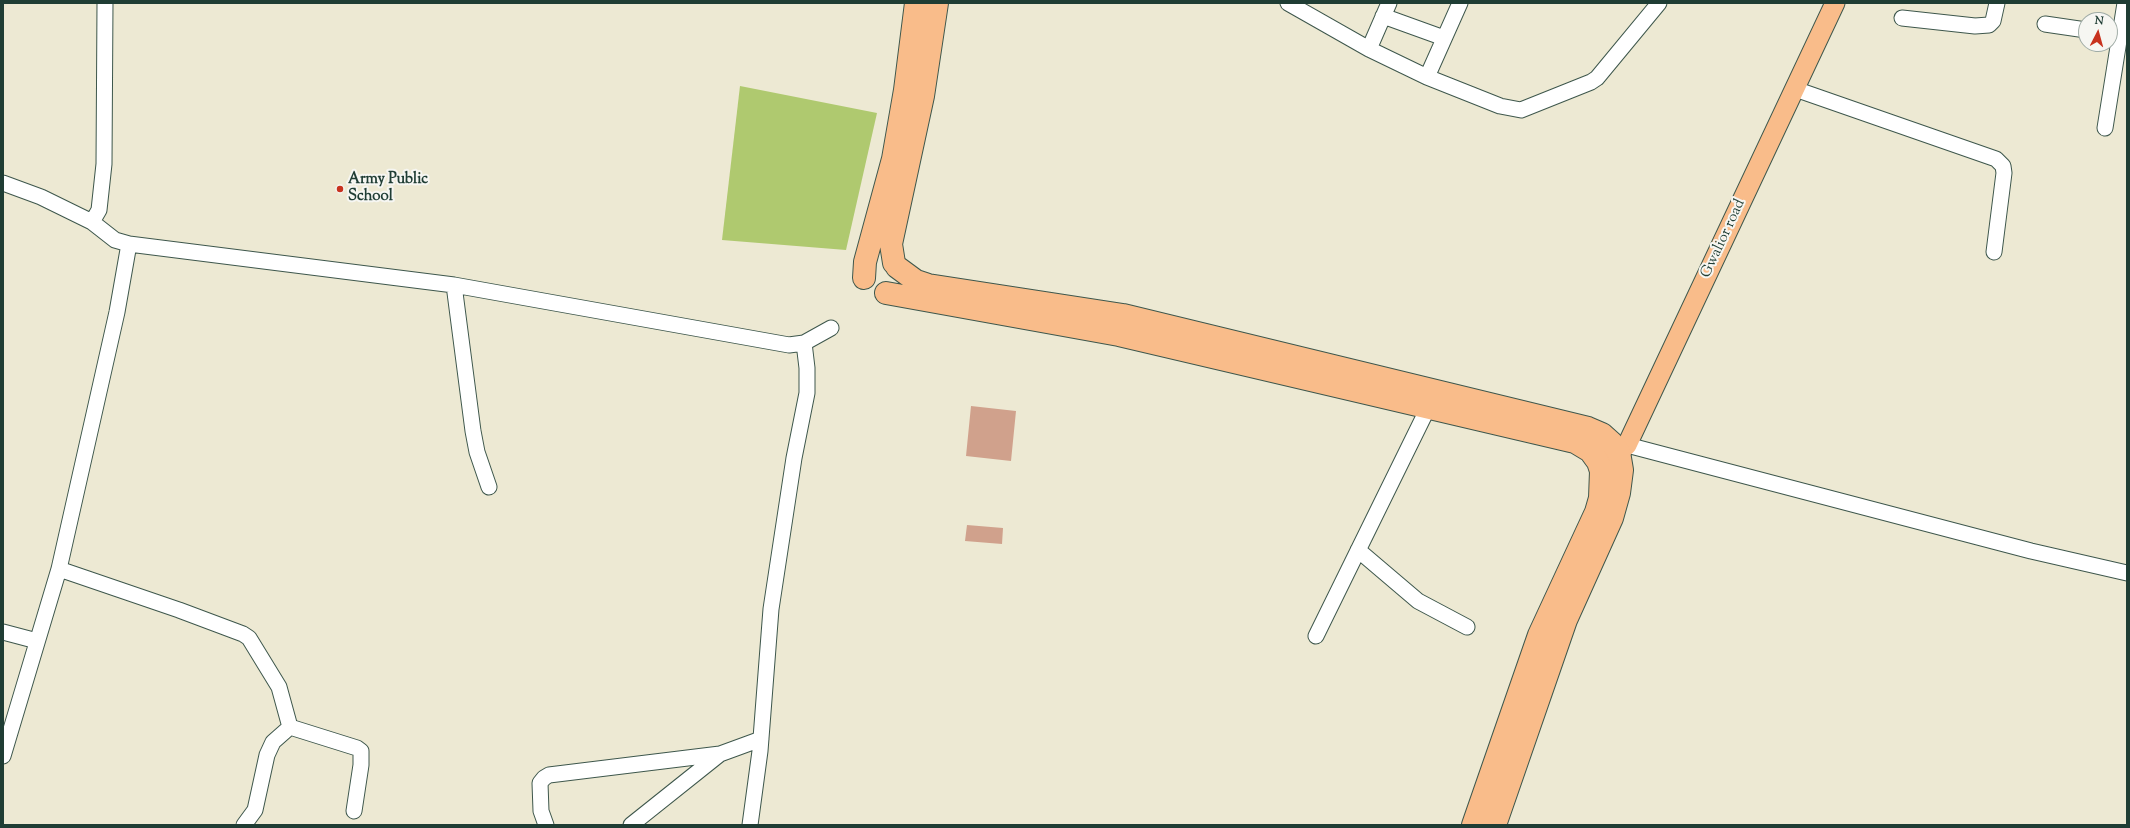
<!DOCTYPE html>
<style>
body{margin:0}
#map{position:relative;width:2130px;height:828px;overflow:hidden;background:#ede9d3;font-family:"Sorts Mill Goudy",serif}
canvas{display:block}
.frame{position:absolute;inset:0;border:4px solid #1f3d34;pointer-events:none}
.north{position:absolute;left:2078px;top:12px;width:40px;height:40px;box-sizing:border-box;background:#f6f6f2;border:1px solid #a0aca6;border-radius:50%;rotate:6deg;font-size:11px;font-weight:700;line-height:16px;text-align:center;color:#1f3d34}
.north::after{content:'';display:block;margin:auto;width:14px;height:18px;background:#c8321e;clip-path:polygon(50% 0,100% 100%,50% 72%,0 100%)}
</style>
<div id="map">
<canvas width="2130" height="828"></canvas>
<div class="frame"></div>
<div class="north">N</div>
</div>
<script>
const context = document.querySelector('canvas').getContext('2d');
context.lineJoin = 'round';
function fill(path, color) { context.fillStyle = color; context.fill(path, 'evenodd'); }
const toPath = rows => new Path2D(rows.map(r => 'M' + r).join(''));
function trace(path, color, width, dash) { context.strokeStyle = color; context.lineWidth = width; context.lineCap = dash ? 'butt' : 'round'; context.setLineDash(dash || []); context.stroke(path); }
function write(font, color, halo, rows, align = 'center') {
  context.font = font + ' "Sorts Mill Goudy",serif'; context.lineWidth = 4; context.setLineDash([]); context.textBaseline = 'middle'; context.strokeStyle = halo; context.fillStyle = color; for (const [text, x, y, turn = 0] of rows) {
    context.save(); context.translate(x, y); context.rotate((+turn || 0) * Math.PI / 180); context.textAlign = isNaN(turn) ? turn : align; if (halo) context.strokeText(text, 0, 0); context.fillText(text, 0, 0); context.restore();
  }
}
fill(toPath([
 [740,86,877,113,846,250,722,240]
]), '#afc96f');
fill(toPath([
 [971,406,1016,411,1011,461,966,456],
 [967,525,1003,528,1002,544,965,541]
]), '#d0a18c');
const minor = toPath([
 [1288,3,1369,49,1427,77,1500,106,1521,110,1591,82,1597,78,1659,3],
 [1383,16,1444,38],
 [1902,18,1975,26,1989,25,1993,21,1997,3],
 [2045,24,2086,30],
 [1369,49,1389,3],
 [1427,77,1460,3],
 [1795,89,1996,159,2003,166,2004,173,1994,252],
 [2105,128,2125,3],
 [3,183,41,197,92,222,115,240,129,244,454,285,789,345,804,343,831,328],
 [92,222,99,210,104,164,105,3],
 [454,285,473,431,477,452,489,487],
 [1627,445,2031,551,2127,573],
 [1358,550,1418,601,1467,627],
 [59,569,179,610,243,634,249,638,279,687,290,727,357,748,361,751,361,765,354,811],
 [3,632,37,641],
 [1316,636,1428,408],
 [3,756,59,569,117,312,129,244],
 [244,825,255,810,267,755,273,742,290,727],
 [546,825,541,811,540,783,544,778,549,775,720,754,761,739],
 [631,825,720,754],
 [750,825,760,751,771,609,794,458,807,393,807,368,804,343]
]);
const major = toPath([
 [1605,458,1619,452,1627,445,1835,3]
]);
const highway = toPath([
 [894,263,891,244,923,96,937,3],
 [897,267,916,281,928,285,1123,315,1588,428,1602,434,1612,443,1619,452,1622,470,1619,493,1612,518,1566,620,1495,825],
 [864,278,865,262,893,159,905,90,916,3],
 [886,293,1119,335,1575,442,1590,451,1598,462,1601,471,1600,498,1596,512,1539,635,1473,825]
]);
trace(minor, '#3e574c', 17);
trace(major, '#3e574c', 21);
trace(highway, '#3e574c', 24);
trace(minor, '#fff', 15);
trace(major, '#f9bc8a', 19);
trace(highway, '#f9bc8a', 22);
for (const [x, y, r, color] of [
 [340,189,4,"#c8321e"]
]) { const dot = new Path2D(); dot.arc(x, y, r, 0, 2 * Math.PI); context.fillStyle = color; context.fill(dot); trace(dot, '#f6f6f2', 1.5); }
write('bold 15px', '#1f3d34', '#f6f6f2', [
 ["Army Public",348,180],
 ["School",348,197]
], 'left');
write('15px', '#1f3d34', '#f6f6f2', [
 ["Gwalior road",1724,239,-65]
]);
</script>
